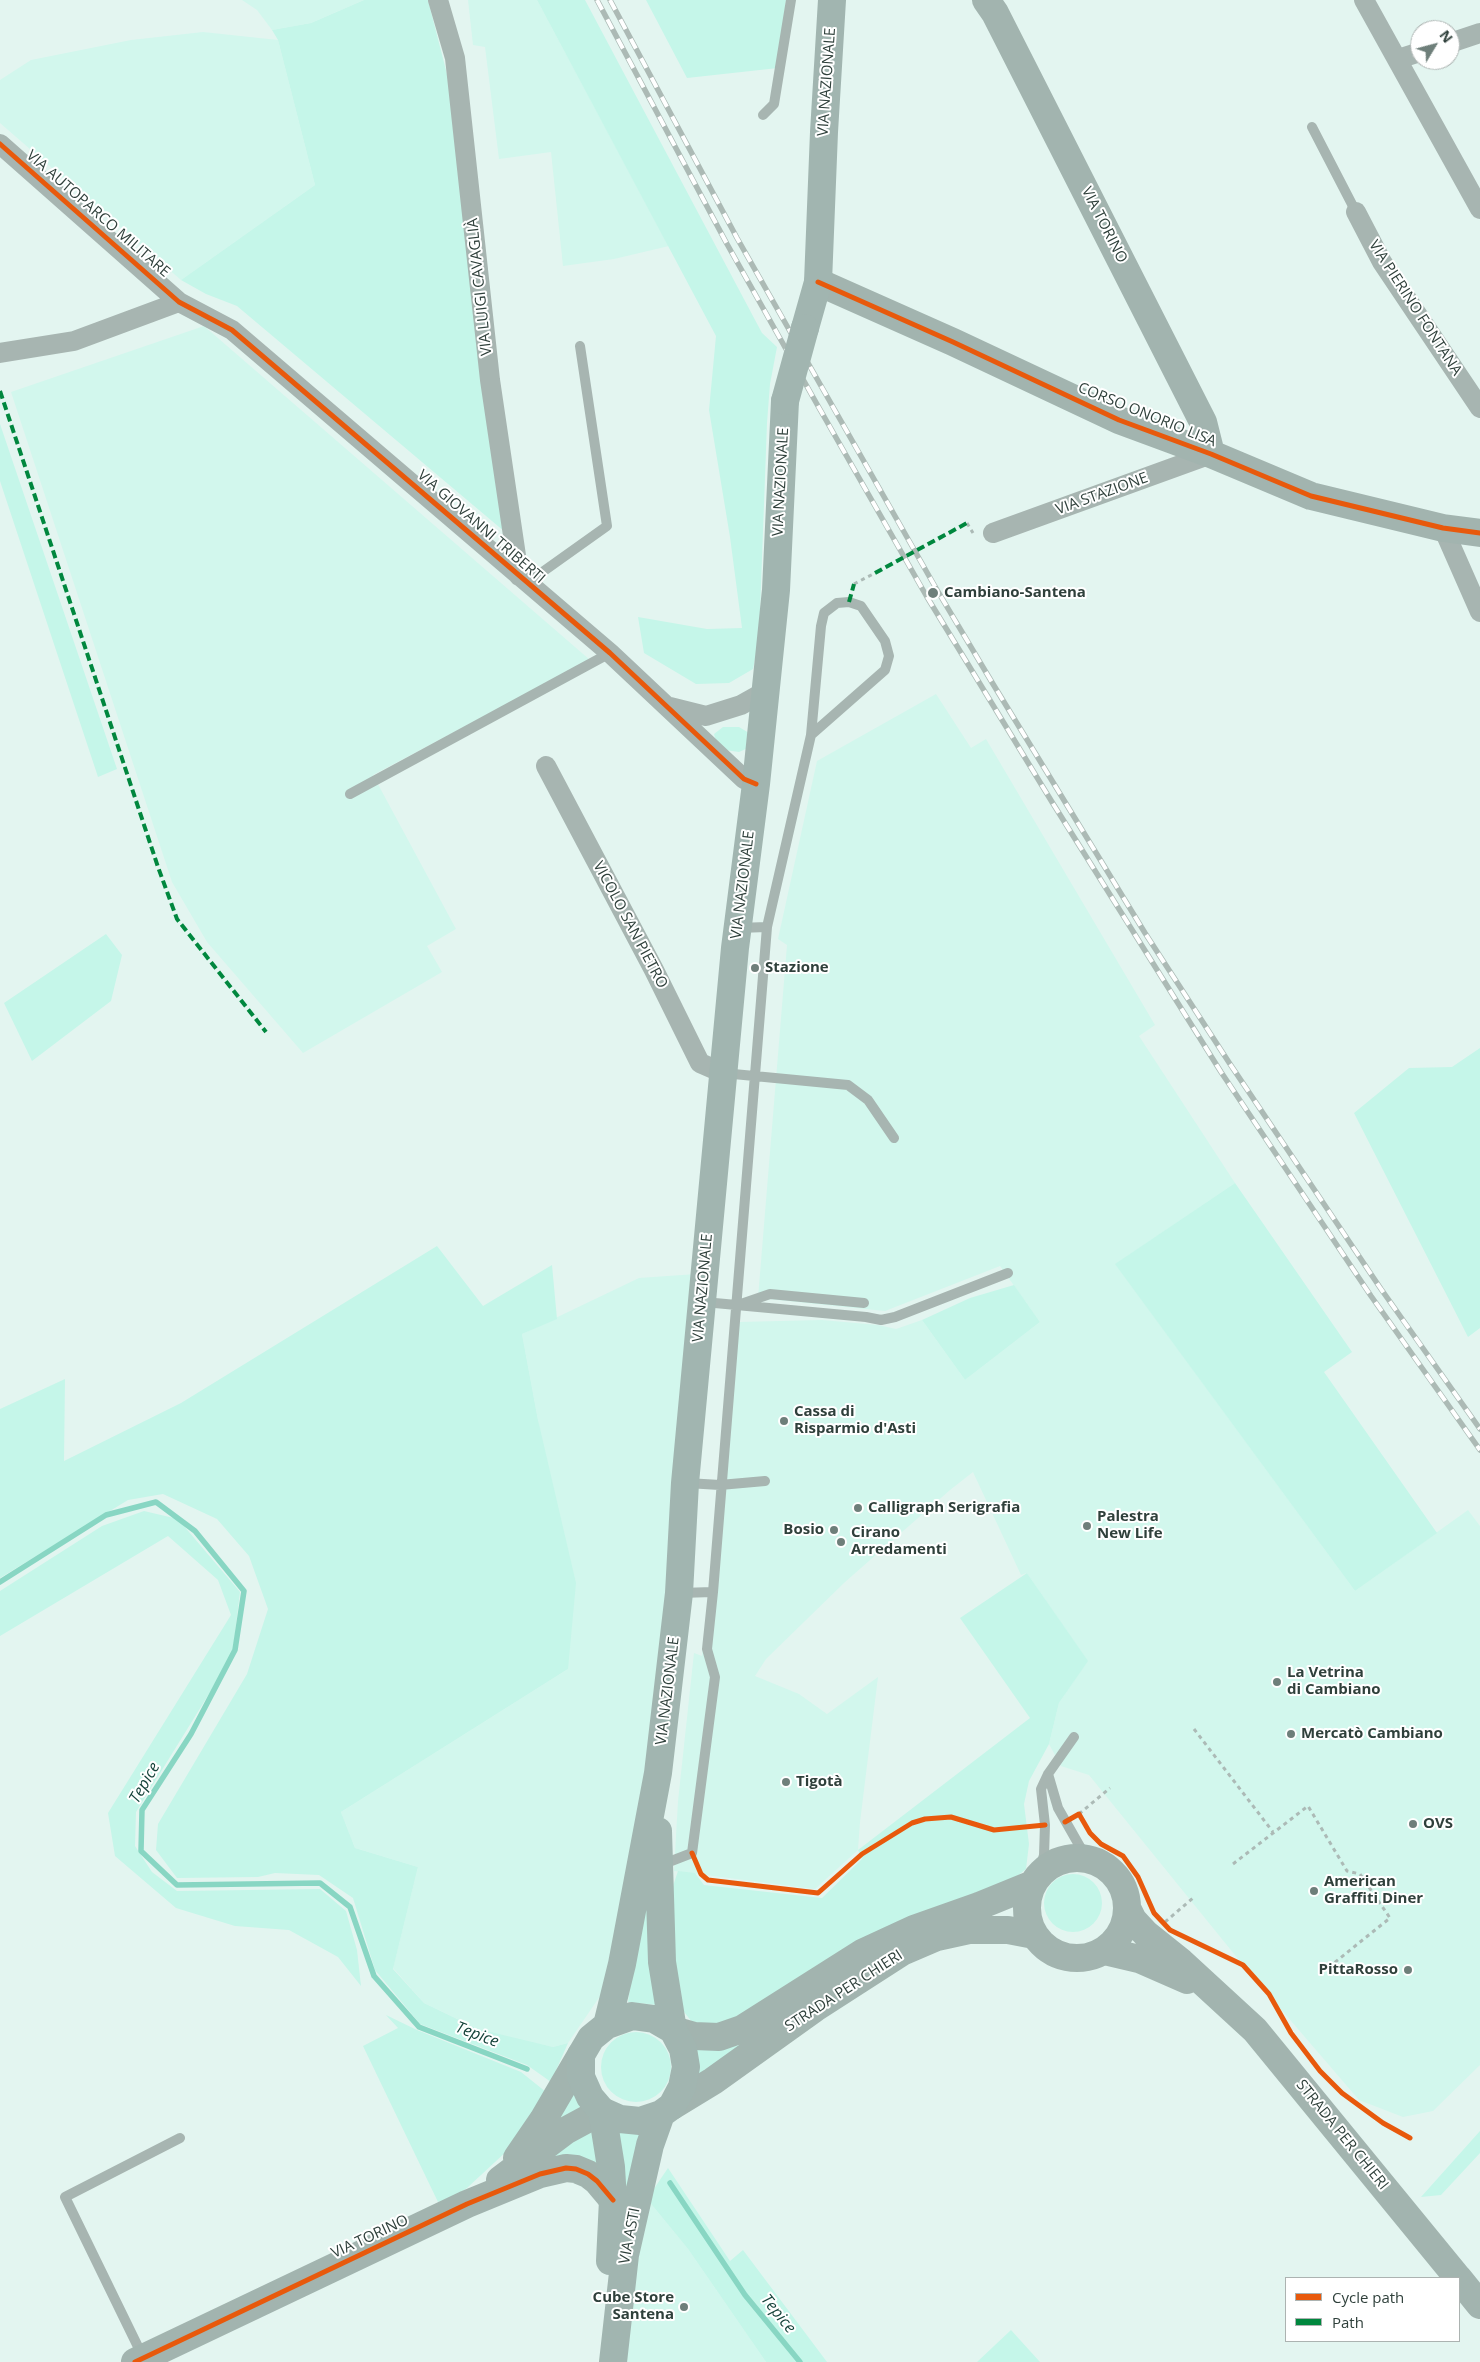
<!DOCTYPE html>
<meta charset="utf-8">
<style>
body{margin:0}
#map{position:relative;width:1480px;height:2362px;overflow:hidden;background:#e3f5f0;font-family:"Open Sans",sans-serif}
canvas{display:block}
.legend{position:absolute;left:1285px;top:2277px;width:175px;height:65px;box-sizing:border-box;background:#fff;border:1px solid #acb3b1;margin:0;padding:6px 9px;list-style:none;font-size:15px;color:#2f403b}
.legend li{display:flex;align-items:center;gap:10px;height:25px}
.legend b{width:25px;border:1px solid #acb3b1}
.north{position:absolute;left:1410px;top:20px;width:50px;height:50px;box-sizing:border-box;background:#fff;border:1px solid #acb3b1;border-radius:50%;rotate:53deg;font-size:14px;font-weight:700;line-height:20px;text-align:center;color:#2f403b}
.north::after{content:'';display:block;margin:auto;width:18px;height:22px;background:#6e7f7a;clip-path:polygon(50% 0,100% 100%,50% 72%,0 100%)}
</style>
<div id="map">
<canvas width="1480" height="2362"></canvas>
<ul class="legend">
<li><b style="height:6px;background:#e8590c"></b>Cycle path</li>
<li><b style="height:6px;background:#00873e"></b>Path</li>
</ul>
<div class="north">N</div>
</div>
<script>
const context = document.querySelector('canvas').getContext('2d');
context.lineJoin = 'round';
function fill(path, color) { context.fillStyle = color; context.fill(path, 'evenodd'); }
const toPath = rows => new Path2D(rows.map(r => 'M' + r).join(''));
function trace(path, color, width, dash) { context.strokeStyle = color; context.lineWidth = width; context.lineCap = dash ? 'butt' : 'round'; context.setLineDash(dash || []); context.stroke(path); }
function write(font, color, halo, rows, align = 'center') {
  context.font = font + ' "Open Sans",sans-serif'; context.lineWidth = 4; context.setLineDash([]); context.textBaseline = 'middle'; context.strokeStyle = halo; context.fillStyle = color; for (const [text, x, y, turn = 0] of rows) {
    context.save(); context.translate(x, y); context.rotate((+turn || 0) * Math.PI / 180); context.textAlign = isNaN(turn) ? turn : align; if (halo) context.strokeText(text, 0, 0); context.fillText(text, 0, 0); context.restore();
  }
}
fill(toPath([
 [242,0,364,0,311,23,272,30,257,10],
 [468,0,537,0,669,246,614,259,563,266,551,152,499,159,485,47,473,45],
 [203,32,278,40,315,185,181,280,0,123,0,80,31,60,131,40],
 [204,326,590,660,373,775,456,929,427,946,442,972,303,1053,207,942,172,882,11,392],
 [936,694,971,748,986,739,1155,1025,1139,1036,1235,1183,1116,1264,1355,1591,1468,1510,1480,1526,1480,2065,1433,2111,1403,2117,1359,2100,1243,1965,1089,1775,1061,1766,1049,1744,1059,1703,1087,1661,1027,1573,1021,1575,973,1472,950,1490,845,1582,766,1659,755,1676,799,1694,827,1714,878,1677,860,1822,858,1850,815,1889,674,1871,678,1801,694,1653,702,1656,738,1322,822,1320,878,1325,896,1329,922,1320,965,1380,1040,1322,1000,1266,885,1311,758,1298,787,945,778,939,817,761],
 [697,1274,657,1724,609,1983,568,2043,553,2047,509,2038,478,2029,424,2003,393,1968,418,1867,355,1848,341,1812,568,1669,538,1420,522,1334,639,1278],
 [647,2199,688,2249,766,2362,623,2362]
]), '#d2f7ed');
fill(toPath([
 [364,0,428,0,449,82,505,532,237,306,206,294,181,280,315,185,278,40,272,30,311,23],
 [537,0,585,0,762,333,777,347,770,384,767,423,759,639,753,669,729,683,696,684,644,653,638,617,707,629,742,628,730,537,709,410,716,336],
 [646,0,786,0,778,68,687,78],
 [0,424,117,769,98,777,0,481],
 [723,727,739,727,749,733,748,748,739,752,725,750,715,738,714,734],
 [106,934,122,955,111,1001,32,1061,4,1003],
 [1480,1048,1480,1328,1468,1337,1354,1113,1409,1068,1452,1067],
 [1235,1183,1352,1352,1324,1372,1437,1533,1355,1591,1115,1264],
 [437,1246,483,1306,552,1265,557,1319,522,1334,538,1420,576,1583,568,1669,341,1812,355,1848,418,1867,393,1969,424,2003,478,2029,553,2047,568,2043,551,2082,527,2065,420,2024,375,1970,353,1898,319,1875,275,1873,258,1877,177,1878,156,1850,158,1824,247,1674,268,1609,249,1556,217,1519,163,1494,128,1500,0,1578,0,1409,65,1379,64,1461,181,1403],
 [1014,1285,1040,1322,965,1380,922,1320,970,1298],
 [144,1511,178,1519,240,1592,233,1650,212,1689,136,1812,135,1846,152,1872,177,1891,320,1889,346,1911,357,1950,361,1986,338,1957,289,1930,235,1926,176,1908,115,1856,108,1813,231,1615,218,1580,168,1536,0,1636,0,1591,102,1526],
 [1027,1573,1088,1661,1059,1703,1049,1744,1029,1781,1024,1804,1029,1844,1026,1869,1010,1882,743,2014,713,2028,692,2022,681,2008,674,1953,670,1895,678,1871,695,1873,704,1885,822,1898,862,1859,858,1850,1030,1718,960,1618],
 '1044 1903a29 29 0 1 1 58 0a29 29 0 1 1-58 0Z',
 [646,1900,657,2005,628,2002,641,1907],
 [386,2015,417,2030,521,2072,546,2092,509,2149,467,2188,454,2197,438,2202,363,2046,398,2028],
 '601 2067a35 35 0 1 1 70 0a35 35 0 1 1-70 0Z',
 [737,2043,739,2045,736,2050,697,2079,696,2048],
 [571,2089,586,2110,545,2129],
 [592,2125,599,2172,550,2159],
 [644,2128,626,2207,615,2143,620,2130],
 [1480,2131,1480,2153,1441,2195,1421,2197],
 [668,2168,730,2261,743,2250,827,2362,766,2362,688,2249,647,2199],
 [1011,2330,1040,2362,977,2362]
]), '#c5f6e9');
trace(toPath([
 [0,1582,106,1515,156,1502,195,1531,244,1591,235,1650,191,1734,142,1810,141,1851,177,1885,320,1883,350,1907,374,1976,419,2027,527,2069],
 [670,2183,745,2295,800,2362]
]), '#88d6c3', 5.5);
trace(toPath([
 [967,523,973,533],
 [854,584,875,573],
 [1194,1729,1273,1832],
 [1079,1814,1110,1788],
 [1233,1864,1308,1806,1347,1871,1360,1874,1390,1918,1324,1971],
 [1165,1922,1193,1898]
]), '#acbab6', 3, [4, 4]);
trace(toPath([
 [763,115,774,104,791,0],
 [1312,127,1356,212],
 [527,583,607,526,580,346],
 [350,794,610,653],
 [738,928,767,927,811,735,885,670,889,656,885,641,861,606,849,602,837,603,824,613,821,626,811,735],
 [723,1073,848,1085,868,1100,894,1138],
 [704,1302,866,1317,881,1320,895,1317,1008,1273],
 [741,1304,770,1294,864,1303],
 [687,1483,720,1485,765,1481],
 [680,1593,713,1592,767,927],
 [1048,1774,1058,1808,1087,1859],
 [661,1865,692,1853,715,1677,707,1649,713,1592],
 [1038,1876,1044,1855,1045,1825,1041,1789,1048,1774,1074,1737],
 [143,2357,65,2197,180,2138]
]), '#a7b5b1', 10);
trace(toPath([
 [438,0,455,58,490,380,519,576],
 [1364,0,1480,209],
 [1450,43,1480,33],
 [1398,59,1420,52],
 [0,144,179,302,232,330,610,653,744,779,756,784],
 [1356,212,1382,262,1480,408],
 [0,353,74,341,179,302],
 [1443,528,1480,612],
 [993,533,1211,454],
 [670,707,706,716,741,705,766,691],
 [546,766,654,970,700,1063,723,1073]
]), '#a7b5b1', 20);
trace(toPath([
 [986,0,995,13,1203,422,1211,454],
 [818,282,953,342,1119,420,1211,454,1311,496,1443,528,1480,533],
 '1027 1908a50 50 0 1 1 100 0a50 50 0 1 1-100 0Z',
 [1128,1910,1133,1920,1146,1934,1181,1962,1255,2030,1458,2278],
 [1105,1951,1139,1959,1187,1980],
 [673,2030,694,2036,719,2037,742,2029,862,1953,914,1929,979,1906,1033,1884],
 [672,2106,713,2081,815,2008,902,1952,937,1937,969,1930,1008,1930,1034,1935],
 [517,2158,543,2120,581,2055],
 [500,2180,565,2131,602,2111],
 [1459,2279,1480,2305],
 [135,2362,467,2204,540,2174,566,2168,576,2169,588,2174,597,2181,613,2200]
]), '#a2b4af', 28);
trace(toPath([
 [805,328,818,282,824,132,832,0],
 [658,1831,662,1962,673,2030,683,2049,686,2067,682,2087,672,2106,661,2114,640,2121,620,2119,602,2111,590,2097,581,2077,581,2055,591,2038,607,2025,632,2016,654,2019,673,2030],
 [607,2025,622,1964,658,1773,679,1593,685,1483,735,948,756,784,776,590,785,401],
 [602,2111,611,2167,613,2200,610,2261],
 [613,2362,625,2255,650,2145,661,2114]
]), '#a1b5b0', 28);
const rail = toPath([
 [597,0,727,244,818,406,927,597,1052,802,1221,1072,1371,1296,1480,1450],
 [610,0,737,238,937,590,993,684,1145,933,1230,1064,1381,1289,1480,1429]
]);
trace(rail, '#acbab5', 5.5);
trace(rail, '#fff', 4, [11]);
trace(toPath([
 [785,401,805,328]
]), '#a1b5b0', 28);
trace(toPath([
 [0,391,158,867,177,919,266,1032],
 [875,573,967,523],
 [849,602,854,584]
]), '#00873e', 4, [8, 4]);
trace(toPath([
 [0,144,179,302,232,330,610,653,744,779,756,784],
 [818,282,953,342,1119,420,1211,454,1311,496,1443,528,1480,533],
 [1065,1822,1079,1814,1090,1833,1101,1844,1123,1856,1138,1877,1154,1913,1170,1930,1243,1965,1269,1994,1291,2033,1320,2071,1342,2093,1383,2123,1410,2138],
 [692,1853,701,1874,708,1880,818,1893,862,1854,912,1823,925,1819,951,1817,994,1830,1045,1825],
 [135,2362,467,2204,540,2174,566,2168,576,2169,588,2174,597,2181,613,2200]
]), '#e8590c', 5);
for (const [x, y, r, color] of [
 [933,593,6,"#6e7f7a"],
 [755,968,5,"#6e7f7a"],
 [784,1421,5,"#6e7f7a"],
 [858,1508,5,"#6e7f7a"],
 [1087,1526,5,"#6e7f7a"],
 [834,1530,5,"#6e7f7a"],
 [841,1542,5,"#6e7f7a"],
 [1277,1682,5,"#6e7f7a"],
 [1291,1734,5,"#6e7f7a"],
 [786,1782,5,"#6e7f7a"],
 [1413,1824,5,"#6e7f7a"],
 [1314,1891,5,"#6e7f7a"],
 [1408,1970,5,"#6e7f7a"],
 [684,2307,5,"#6e7f7a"]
]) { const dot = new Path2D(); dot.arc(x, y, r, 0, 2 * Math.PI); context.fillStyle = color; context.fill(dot); trace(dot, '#fff', 2); }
write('15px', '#2f403b', '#fff', [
 ["VIA NAZIONALE",827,82,-86],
 ["VIA AUTOPARCO MILITARE",98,214,41],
 ["VIA TORINO",1104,225,63],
 ["VIA LUIGI CAVAGLIÀ",480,287,-96],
 ["VIA PIERINO FONTANA",1415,308,57],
 ["CORSO ONORIO LISA",1147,415,22],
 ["VIA NAZIONALE",781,482,-87],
 ["VIA STAZIONE",1102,494,-20],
 ["VIA GIOVANNI TRIBERTI",481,527,41],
 ["VIA NAZIONALE",743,885,-83],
 ["VICOLO SAN PIETRO",630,925,62],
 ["VIA NAZIONALE",703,1288,-85],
 ["VIA NAZIONALE",668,1691,-83],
 ["STRADA PER CHIERI",844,1991,-33],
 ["STRADA PER CHIERI",1342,2135,51],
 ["VIA ASTI",630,2236,-79],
 ["VIA TORINO",370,2237,-25]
]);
write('bold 15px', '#2f403b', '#fff', [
 ["Cambiano-Santena",944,593],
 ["Stazione",765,968],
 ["Cassa di",794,1412],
 ["Risparmio d'Asti",794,1429],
 ["Calligraph Serigrafia",868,1508],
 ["Palestra",1097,1517],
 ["New Life",1097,1534],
 ["Bosio",824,1530,"right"],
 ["Cirano",851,1533],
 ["Arredamenti",851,1550],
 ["La Vetrina",1287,1673],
 ["di Cambiano",1287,1690],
 ["Mercatò Cambiano",1301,1734],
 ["Tigotà",796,1782],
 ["OVS",1423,1824],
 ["American",1324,1882],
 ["Graffiti Diner",1324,1899],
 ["PittaRosso",1398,1970,"right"],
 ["Cube Store",674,2298,"right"],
 ["Santena",674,2315,"right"]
], 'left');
write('italic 16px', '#15433a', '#fff', [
 ["Tepice",145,1783,-60],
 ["Tepice",477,2035,21],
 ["Tepice",778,2314,51]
]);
</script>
